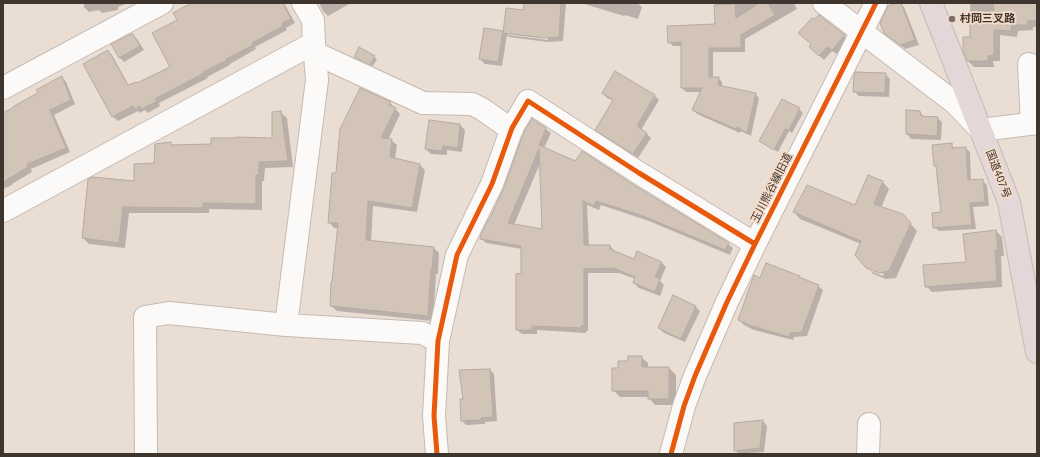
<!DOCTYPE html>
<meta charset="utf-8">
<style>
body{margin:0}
#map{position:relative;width:1040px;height:457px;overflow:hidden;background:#eaddd4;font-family:"PT Sans",sans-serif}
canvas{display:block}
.frame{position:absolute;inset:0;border:4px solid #3e352e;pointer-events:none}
</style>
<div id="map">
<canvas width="1040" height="457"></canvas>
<div class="frame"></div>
</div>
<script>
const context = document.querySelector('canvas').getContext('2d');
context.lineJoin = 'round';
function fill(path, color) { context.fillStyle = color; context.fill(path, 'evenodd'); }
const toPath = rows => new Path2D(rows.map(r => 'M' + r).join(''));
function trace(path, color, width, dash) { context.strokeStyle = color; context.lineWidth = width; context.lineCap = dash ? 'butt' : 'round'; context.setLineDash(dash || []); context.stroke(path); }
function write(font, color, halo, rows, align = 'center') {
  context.font = font + ' "PT Sans","Noto Sans JP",sans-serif'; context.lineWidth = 3.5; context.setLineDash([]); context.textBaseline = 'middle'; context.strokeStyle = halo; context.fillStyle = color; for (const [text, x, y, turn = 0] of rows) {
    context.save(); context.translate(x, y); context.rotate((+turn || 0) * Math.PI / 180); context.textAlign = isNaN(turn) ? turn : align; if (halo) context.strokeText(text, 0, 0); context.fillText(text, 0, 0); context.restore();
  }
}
fill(toPath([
 [84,3,128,3,118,7,118,10,102,13,99,10,89,12,84,7],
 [191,3,284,3,295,23,286,28,287,30,255,47,256,49,230,64,230,65,207,77,208,78,159,103,160,106,148,113,145,110,140,113,138,111,118,121,113,117,85,64,108,51,112,55,129,86,138,84,171,68,178,20],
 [319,3,351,3,328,16,323,11],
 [525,3,566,3,563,41,548,42,509,37,507,35,502,66,485,64,480,59,502,32,504,34,507,9,524,11],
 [508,32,548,38,548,40,508,35],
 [581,3,637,3,642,7,638,19,625,15,624,16],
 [715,3,756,3,756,10,765,3,794,3,797,9,745,39,745,52,713,52,713,78,718,78,722,82,722,86,755,94,759,98,751,136,741,131,740,133,697,114,693,110,701,92,686,92,682,88,682,46,673,46,669,42,716,25],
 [899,3,900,3,904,7,919,45,905,49,885,33],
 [970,3,1037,3,1037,27,1033,27,1033,30,1018,31,1017,37,1000,35,1000,61,993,61,994,67,974,67,968,61,971,38],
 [819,16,849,40,837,54,832,51,824,60,815,52,812,45,814,21],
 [133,35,137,39,144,50,124,62,120,58],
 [360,48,377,59,373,66,357,59,355,57],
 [615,72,655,96,659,100,641,130,647,134,651,138,638,158,601,134,597,130,614,101,607,98,603,93],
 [885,74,890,79,889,97,859,96,854,91],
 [62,77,66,82,75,104,54,115,70,152,31,169,32,172,12,184,12,185,3,189,3,114,39,93],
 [390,103,400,114,388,140,391,140,397,145,395,159,420,165,425,170,417,212,373,206,371,242,434,248,439,253,438,274,436,274,433,321,337,311,331,306,339,228,334,228,329,222,337,174],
 [799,109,803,113,792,133,789,131,778,152,764,144],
 [280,112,287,118,293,167,265,168,264,181,262,181,262,210,209,209,209,213,129,213,125,248,89,244,83,238,135,182,155,164,170,143,173,146,212,145,273,139],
 [920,112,924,117,937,118,942,122,941,140,911,139,907,134],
 [430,121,460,125,465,130,462,152,447,150,447,155,431,154,426,149],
 [546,129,551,133,544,148,632,184,728,244,733,248,730,255,649,221,601,205,599,210,587,205,589,246,610,246,615,251,634,260,661,262,666,267,660,281,664,285,660,296,639,288,634,283,636,279,619,273,588,273,588,331,586,331,586,333,537,330,537,334,522,334,517,330,522,274,522,249,486,243,481,238],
 [541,161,543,230,514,225],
 [951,144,955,149,965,148,970,152,971,181,982,180,987,185,989,206,973,207,976,229,939,231,934,227,942,213,938,169,935,166],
 [869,176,883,182,889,189,881,208,909,222,917,231,896,278,886,279,873,274,870,271,883,276,884,274,866,267,861,244,800,219,794,212,856,206],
 [996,231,1002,237,1004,256,1001,256,1002,287,932,292,926,286,967,263],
 [799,276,802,279,818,286,823,290,807,336,794,337,793,340,754,330,744,325,739,320],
 [695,306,700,311,685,342,664,333,659,328],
 [641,357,648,363,648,368,669,368,676,375,676,405,655,405,649,398,649,397,620,397,613,390,619,369,629,362],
 [490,370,494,374,497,421,485,422,485,424,466,425,462,420,464,400],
 [763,421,767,426,764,452,739,454,735,450]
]), '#0003');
const building = toPath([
 [191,3,283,3,291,19,282,23,283,26,252,43,253,45,226,59,227,60,203,72,204,73,155,99,157,101,142,109,140,106,135,109,133,106,112,117,83,64,108,50,128,85,136,82,137,83,170,67,152,33,177,20,173,13,191,3],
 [524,3,561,3,559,37,543,38,503,33,506,8,523,10,524,3],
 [760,3,768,3,775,15,741,35,741,48,709,48,709,77,719,77,718,85,756,93,747,133,737,127,736,129,692,110,702,88,681,88,681,42,668,43,667,26,715,24,714,5,735,4,736,18,760,3],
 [896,3,901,3,915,40,900,45,884,33,880,23,888,6,896,3],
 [993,3,1037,3,1037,20,1027,21,1028,25,1012,25,1011,31,994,30,994,55,988,56,988,61,967,61,963,51,963,37,970,37,970,12,994,10,993,3],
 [819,15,845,35,832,50,827,47,819,56,809,47,811,44,798,33,812,18,814,19,819,15],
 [484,28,503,31,498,62,479,59,484,28],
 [131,34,133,34,140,46,119,58,111,44,131,34],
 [359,47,375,56,370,65,354,57,359,47],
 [615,71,655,95,637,126,647,133,633,154,595,130,613,100,602,93,615,71],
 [855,72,886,73,885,93,853,92,854,75,855,72],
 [62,76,71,100,50,110,66,148,27,164,28,167,3,182,3,113,14,107,14,106,38,93,36,90,62,76],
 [360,88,391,102,389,105,396,108,381,138,392,139,390,157,420,164,412,208,368,201,366,240,434,247,432,269,431,269,428,316,330,306,331,282,332,282,338,223,328,223,332,173,336,173,340,129,360,88],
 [782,99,800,108,789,130,785,129,774,150,759,141,782,99],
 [906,110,920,111,921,116,938,117,937,136,906,134,906,110],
 [281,111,288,161,259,162,259,175,256,175,256,204,203,203,203,208,123,207,119,243,82,238,88,179,93,177,134,181,134,164,154,163,155,144,171,142,171,145,211,144,211,138,236,138,236,137,272,138,272,112,281,111],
 [532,119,546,128,539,145,575,161,582,151,632,184,729,243,725,250,643,216,596,201,594,206,583,201,584,245,610,245,610,249,634,259,637,251,662,262,655,277,660,279,655,292,633,283,635,277,613,268,584,269,584,326,581,326,581,328,532,326,532,330,516,330,516,274,521,273,521,246,480,239,481,234,488,220,489,220,504,188,524,132,532,119],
 [539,149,542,229,508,223,539,149],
 [429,120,460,124,458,148,443,146,442,151,425,149,429,120],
 [952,143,952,148,966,147,968,180,983,179,985,202,970,203,972,225,933,228,932,213,941,212,936,166,934,166,932,145,952,143],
 [868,175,883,181,874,204,903,214,911,223,889,271,879,273,866,268,855,255,861,241,793,212,807,185,855,205,868,175],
 [996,230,998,250,995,250,997,281,925,287,923,265,966,262,963,234,996,230],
 [766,263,800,276,799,277,819,285,802,332,790,333,789,337,749,325,738,320,754,275,760,278,766,263],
 [673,295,696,306,681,339,658,328,673,295],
 [628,356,642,356,642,367,669,367,669,399,648,399,648,391,612,391,612,368,618,368,618,361,628,361,628,356],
 [490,369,493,417,481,418,481,420,461,421,460,399,463,399,459,370,490,369],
 [763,420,760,448,734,451,734,423,763,420]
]);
fill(building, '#d2c5b8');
trace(building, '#b4aba3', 1);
const minor = toPath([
 [824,3,955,103,981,130,1037,123],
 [315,53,423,103,472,104,482,109,512,130],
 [1029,64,1032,124],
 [3,88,162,3],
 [3,211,314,43,313,20,303,3],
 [286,325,317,80,314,43],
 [146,454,145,317,169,313,286,325,422,333,438,341],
 [437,454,434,416,438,341,457,255,492,184,512,128,528,101,639,173,755,244],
 [671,454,684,406,695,376,727,302,755,244,876,3],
 [868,454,869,424]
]);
const highway = toPath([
 [931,3,1009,202,1037,352]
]);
trace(minor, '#c4bab2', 24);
trace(highway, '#c2bcb7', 24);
trace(minor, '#fcfaf9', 22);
trace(highway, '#e4d7d7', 22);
trace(toPath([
 [437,454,434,416,438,341,457,255,492,184,512,128,528,101,639,173,755,244],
 [671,454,684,406,695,376,727,302,755,244,876,3]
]), '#e8590c', 5);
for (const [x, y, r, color] of [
 [952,19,4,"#7a7068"]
]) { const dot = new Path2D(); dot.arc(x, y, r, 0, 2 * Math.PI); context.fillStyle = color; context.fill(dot); trace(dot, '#f4dbca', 1.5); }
write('bold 11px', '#3e352e', '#f4dbca', [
 ["村岡三叉路",960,19]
], 'left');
write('11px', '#3e352e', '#f4dbca', [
 ["国道407号",998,174,69],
 ["玉川熊谷線旧道",772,188,-63]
]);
</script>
